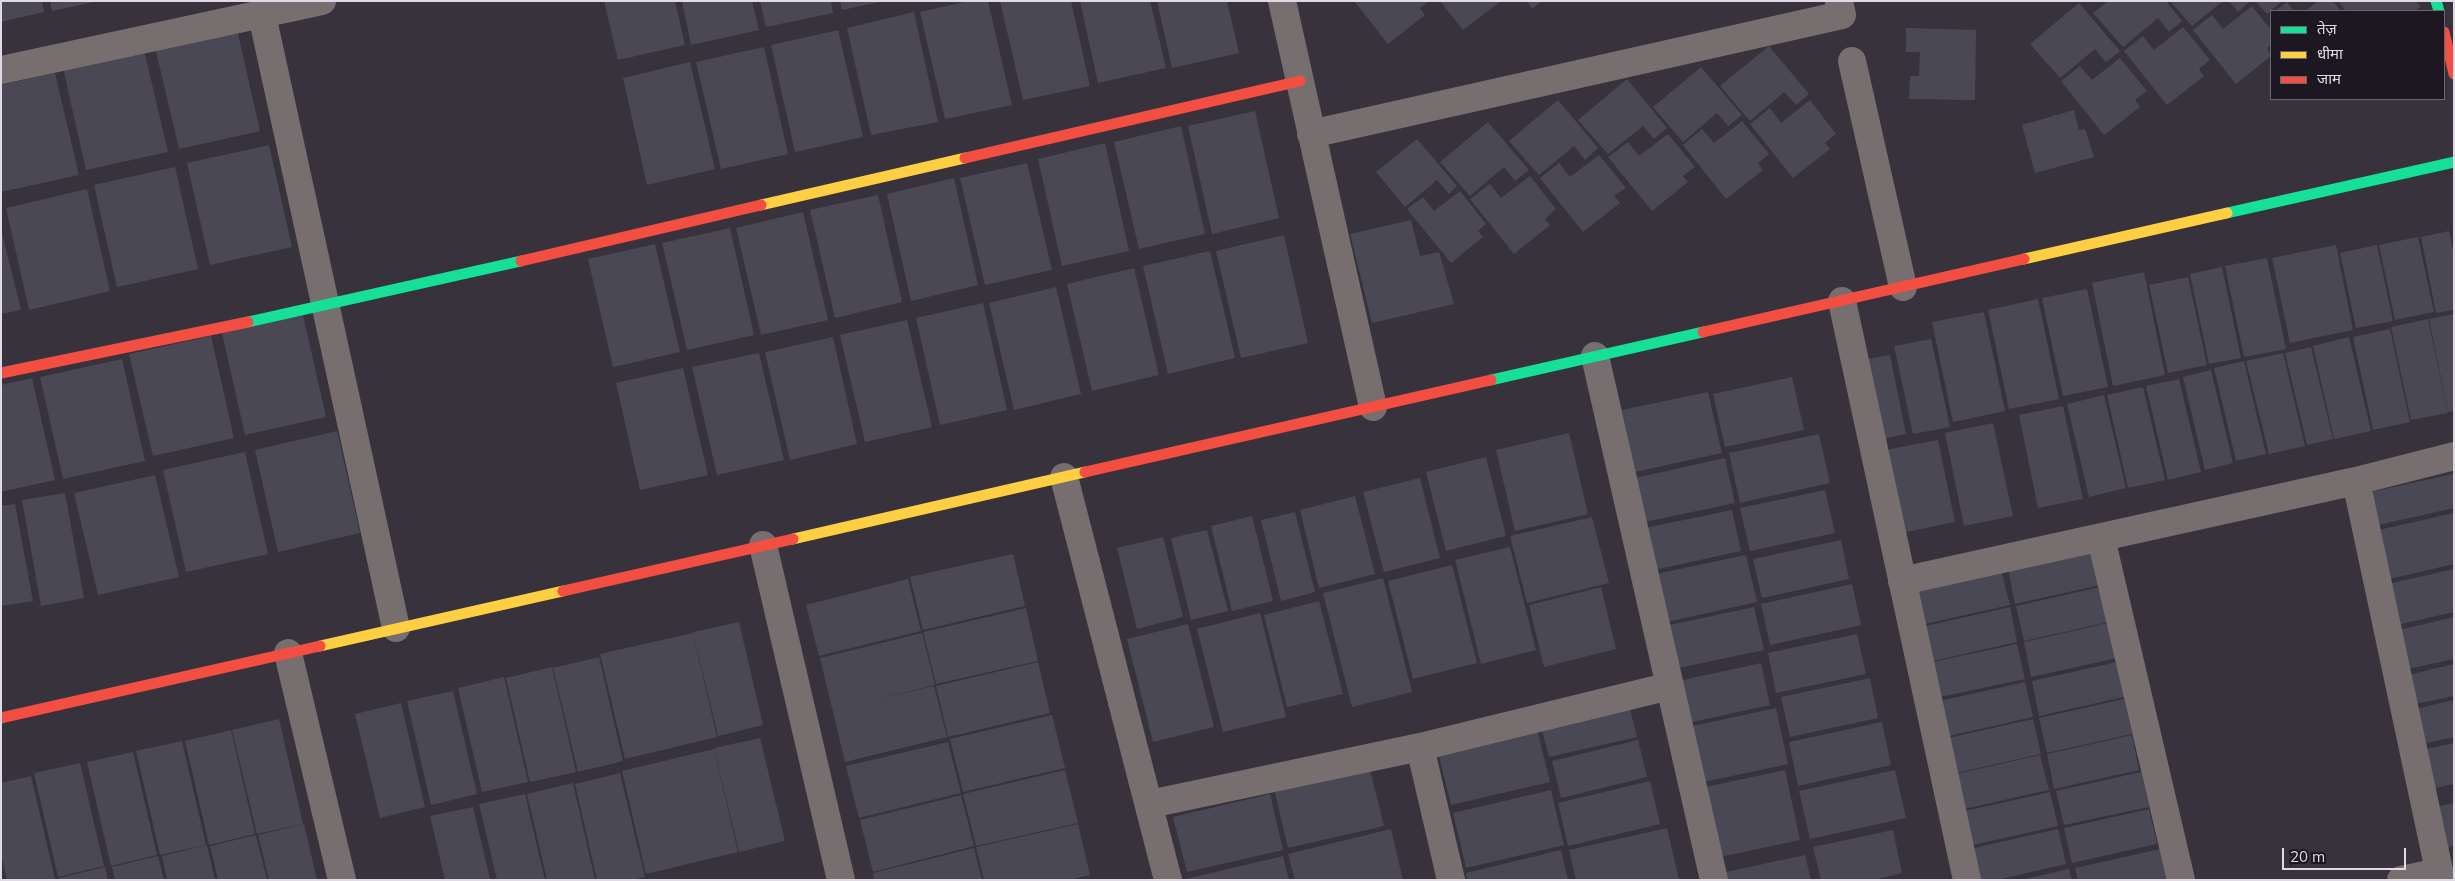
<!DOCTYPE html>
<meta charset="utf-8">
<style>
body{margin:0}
#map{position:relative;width:2455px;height:881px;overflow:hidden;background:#37323c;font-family:Mulish,"Noto Sans Devanagari",sans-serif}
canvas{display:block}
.frame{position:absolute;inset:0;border:2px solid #e0dae7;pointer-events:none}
.legend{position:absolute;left:2270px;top:10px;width:175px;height:90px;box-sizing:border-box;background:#1c1720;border:1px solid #6a6570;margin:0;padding:6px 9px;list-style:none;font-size:15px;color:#e0dae7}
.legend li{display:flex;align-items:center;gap:10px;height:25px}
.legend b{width:25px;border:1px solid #6a6570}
.scale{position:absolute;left:2282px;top:848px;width:124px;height:22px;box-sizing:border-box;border:2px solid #e0dae7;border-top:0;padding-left:6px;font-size:15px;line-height:18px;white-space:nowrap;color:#e0dae7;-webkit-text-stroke:4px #1c1720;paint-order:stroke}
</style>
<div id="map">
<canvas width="2455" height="881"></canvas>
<div class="frame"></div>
<ul class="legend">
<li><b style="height:6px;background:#16e098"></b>तेज़</li>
<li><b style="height:6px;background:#ffcf43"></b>धीमा</li>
<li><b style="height:6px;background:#f24e42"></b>जाम</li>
</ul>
<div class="scale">20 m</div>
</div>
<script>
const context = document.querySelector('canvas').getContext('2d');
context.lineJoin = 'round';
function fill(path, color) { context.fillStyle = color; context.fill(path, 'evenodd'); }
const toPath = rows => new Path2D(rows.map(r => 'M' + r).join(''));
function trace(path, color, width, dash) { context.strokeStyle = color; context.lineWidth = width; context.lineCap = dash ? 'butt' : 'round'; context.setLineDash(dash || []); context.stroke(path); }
fill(toPath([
 [1,1,42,1,44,12,1,22],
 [50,1,94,1,94,2,52,11],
 [604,1,675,1,685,45,618,60],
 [682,1,752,1,759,30,691,45],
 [760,1,831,1,833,13,766,27],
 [840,1,880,1,880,2,842,10],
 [968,1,988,1,1012,105,945,119,920,12],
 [1000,1,1071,1,1090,86,1023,100],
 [1080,1,1150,1,1166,68,1098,83],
 [1157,1,1227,1,1239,53,1172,68],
 [1354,1,1429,1,1420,8,1425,15,1388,44],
 [1440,1,1501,1,1463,30],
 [1527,1,1542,1,1532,9],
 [2108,1,2166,1,2182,21,2169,32,2158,18,2123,47,2093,13],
 [2170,1,2223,1,2192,26],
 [2229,1,2250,1,2238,12],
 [2255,1,2282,1,2267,14],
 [2318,1,2333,1,2341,11,2305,11],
 [2338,1,2416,1,2421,7,2414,11,2346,11],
 [2287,2,2294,11,2275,11],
 [2079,3,2120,51,2106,62,2095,49,2060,78,2030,44],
 [2252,6,2271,30,2271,45,2267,48,2271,56,2236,84,2193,30,2212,15,2223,29],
 [914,12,938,122,871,135,847,28],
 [2183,27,2210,60,2199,69,2204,76,2167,105,2124,51,2143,36,2154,50],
 [1906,28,1976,30,1975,100,1909,99,1910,76,1919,76,1920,52,1906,52],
 [237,29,260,131,179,149,155,47],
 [838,30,863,137,795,152,771,45],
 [1769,46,1809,94,1796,105,1784,92,1750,121,1720,86],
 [764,47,788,154,721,169,696,62],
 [144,50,168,152,86,170,63,68],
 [2120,58,2147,91,2135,100,2140,107,2104,135,2061,81,2080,66,2092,80],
 [690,62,715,169,647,185,623,78],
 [1701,67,1742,115,1728,126,1717,113,1683,142,1653,107],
 [55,73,79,175,1,192,1,85],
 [1627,79,1667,128,1654,139,1643,126,1608,154,1578,120],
 [1558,100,1598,148,1585,160,1574,146,1539,175,1509,141],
 [1810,100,1836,134,1825,143,1830,149,1793,178,1750,124,1770,108,1781,123],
 [2074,110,2079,130,2085,129,2094,157,2035,173,2022,125],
 [1255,111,1279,218,1212,234,1188,126],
 [1742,121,1769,154,1758,163,1763,170,1726,199,1683,145,1702,129,1714,143],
 [1488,122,1529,170,1515,181,1504,167,1470,196,1440,162],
 [1181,126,1205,234,1139,249,1114,142],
 [1668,134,1695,167,1683,176,1688,182,1652,211,1608,157,1628,142,1639,156],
 [1417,139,1457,186,1449,194,1437,180,1405,207,1376,172],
 [1105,143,1129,251,1062,266,1038,159],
 [269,145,292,247,210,265,187,163],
 [1599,155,1626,188,1614,196,1620,203,1583,232,1540,178,1559,163,1570,177],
 [1027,163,1052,270,985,285,960,178],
 [175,167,198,269,117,287,94,185],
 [1530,176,1556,209,1545,219,1550,225,1514,254,1470,199,1490,184,1501,198],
 [954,178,978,285,911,301,887,194],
 [87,189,110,291,29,310,6,208],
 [1460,191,1486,224,1478,231,1483,237,1451,263,1407,209,1423,197,1434,211],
 [878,195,902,302,835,318,810,210],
 [803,212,828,320,761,335,736,228],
 [1411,220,1420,256,1439,252,1454,304,1372,323,1350,234],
 [730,228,754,335,687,350,662,243],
 [1,229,21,310,1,314],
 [2449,231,2454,255,2454,310,2436,313,2421,237],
 [1284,235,1308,343,1241,358,1216,251],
 [2418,237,2434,312,2395,320,2379,245],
 [655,244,680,352,613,367,588,259],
 [2336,245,2353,330,2290,343,2272,258],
 [2377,245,2393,321,2356,328,2340,253],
 [1210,251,1235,358,1168,374,1143,266],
 [2267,258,2286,349,2244,357,2225,266],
 [2222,267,2241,358,2209,364,2190,274],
 [1134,268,1159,375,1092,391,1067,284],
 [2144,272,2165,375,2113,386,2092,283],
 [2188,277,2207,365,2168,373,2149,285],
 [1056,287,1081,394,1014,410,989,303],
 [2087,289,2108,387,2063,396,2042,298],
 [2038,299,2059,399,2009,409,1988,310],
 [983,303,1007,410,940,425,916,318],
 [1984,312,2005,411,1953,422,1932,322],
 [2454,314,2454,411,2448,412,2429,319],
 [303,315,326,417,245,435,222,333],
 [2428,319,2448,413,2411,420,2391,327],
 [907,320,932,427,865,442,840,335],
 [2390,329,2410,422,2373,430,2353,337],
 [211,336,234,438,153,456,129,354],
 [833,337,857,444,790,460,765,352],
 [2349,337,2371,431,2334,439,2313,346],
 [1931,339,1950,427,1913,434,1894,346],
 [2311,347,2333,439,2307,445,2285,353],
 [759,353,784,460,717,475,692,367],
 [2283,353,2305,446,2269,454,2246,361],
 [1890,355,1906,434,1874,441,1857,361],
 [122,359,145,461,63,479,40,377],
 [2244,361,2266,454,2236,461,2214,368],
 [683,368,708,475,640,490,616,383],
 [2211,370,2233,463,2205,470,2183,377],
 [1792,377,1804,430,1725,447,1713,394],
 [32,378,55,480,1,492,1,385],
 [2179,379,2201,472,2168,480,2146,386],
 [2143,387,2165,480,2128,488,2107,395],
 [1708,392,1722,453,1635,472,1622,410],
 [2104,395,2126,488,2089,497,2067,404],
 [2063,406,2083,499,2038,508,2019,415],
 [1993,423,2013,516,1964,526,1945,433],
 [337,431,360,533,278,552,255,450],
 [1569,433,1588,514,1515,531,1496,450],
 [1819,434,1830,483,1740,503,1729,453],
 [1938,440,1955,522,1902,533,1885,450],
 [245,452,268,554,186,572,163,470],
 [1486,457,1506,536,1446,551,1426,472],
 [1725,458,1735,503,1645,522,1635,478],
 [2453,474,2454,508,2374,526,2366,493],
 [155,475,179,577,98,595,74,493],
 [1420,478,1440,558,1384,572,1363,492],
 [1825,490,1835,533,1750,551,1740,508],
 [65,493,84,598,41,606,22,500],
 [1355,496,1375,574,1319,588,1300,510],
 [15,504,33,601,1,606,1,506],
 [1732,510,1741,551,1650,571,1640,529],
 [1295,512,1315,592,1281,601,1261,520],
 [2454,513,2454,564,2385,580,2374,531],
 [1252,516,1273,601,1232,611,1211,526],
 [1592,517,1609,583,1527,603,1510,536],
 [1207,530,1228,611,1191,620,1171,538],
 [1163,537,1183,617,1137,629,1117,548],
 [1841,540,1849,579,1762,598,1753,559],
 [1510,547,1536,650,1481,664,1455,560],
 [2093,550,2100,585,2015,604,2008,569],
 [1013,554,1025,606,923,630,910,577],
 [1746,555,1757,602,1662,623,1651,575],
 [1452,565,1477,663,1413,679,1388,581],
 [2454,569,2454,612,2392,626,2383,585],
 [2001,570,2010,605,1925,624,1917,589],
 [1383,578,1412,692,1352,707,1323,593],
 [908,579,921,631,819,656,806,605],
 [1852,584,1861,625,1770,645,1761,604],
 [1601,587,1616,649,1544,667,1529,605],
 [2100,587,2109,622,2024,641,2016,606],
 [1319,601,1343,694,1287,707,1264,615],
 [1754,607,1764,650,1674,669,1665,626],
 [2010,607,2017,642,1933,661,1925,626],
 [1026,608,1038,661,936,684,923,632],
 [1260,613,1286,717,1223,732,1197,629],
 [2454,617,2454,659,2403,670,2394,631],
 [739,622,763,725,718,736,693,632],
 [2108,623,2117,658,2031,677,2024,642],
 [1188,624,1214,727,1153,742,1127,639],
 [693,633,717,737,625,759,600,654],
 [922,633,935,685,872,700,934,686,947,737,845,762,820,658],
 [1857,634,1866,674,1776,693,1768,653],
 [2017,644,2025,679,1940,697,1932,662],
 [599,657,623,761,578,772,553,668],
 [1038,662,1050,713,948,737,936,686],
 [2117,662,2124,697,2039,716,2032,681],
 [1761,663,1770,705,1683,724,1674,682],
 [2454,664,2454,696,2411,705,2404,676],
 [552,667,576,772,530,782,506,678],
 [504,677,528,782,482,792,458,688],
 [1870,678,1878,718,1790,737,1781,697],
 [2025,682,2033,717,1949,736,1940,701],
 [453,691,477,794,431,805,407,701],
 [2124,699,2132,734,2047,753,2039,718],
 [2454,700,2454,737,2418,745,2411,710],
 [1628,701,1637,737,1549,757,1540,722],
 [401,703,425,807,380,818,355,714],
 [1776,708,1788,764,1695,784,1683,728],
 [1052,715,1065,768,963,792,950,739],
 [279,719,303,824,257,834,232,730],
 [2033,719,2041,754,1956,773,1948,738],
 [1882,722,1891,765,1798,786,1789,742],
 [1536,725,1550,782,1451,805,1437,748],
 [231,730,255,834,209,845,185,741],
 [2132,735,2139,770,2054,789,2047,754],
 [760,738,785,841,739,852,714,748],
 [1638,740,1647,777,1561,798,1552,761],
 [182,741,206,845,160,855,136,751],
 [948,742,961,793,859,818,846,766],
 [2454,743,2454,784,2426,790,2417,751],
 [714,749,738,852,646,874,622,771],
 [133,752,157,855,111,866,87,762],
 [2040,755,2049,790,1964,809,1956,774],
 [80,763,104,866,58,877,34,773],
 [1369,766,1384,826,1288,848,1274,789],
 [1065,770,1078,823,976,846,963,794],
 [1785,770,1800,840,1715,858,1700,788],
 [1895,770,1906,818,1810,839,1799,791],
 [2141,772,2149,807,2064,825,2056,791],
 [620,773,645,877,632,880,597,880,575,784],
 [31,776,55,879,7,880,1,854,1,783],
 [1650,781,1660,824,1568,846,1558,803],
 [573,783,595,880,547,880,527,794],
 [1551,790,1564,845,1466,868,1453,813],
 [2050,792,2058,826,1973,845,1965,811],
 [525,794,545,880,497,880,479,804],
 [1270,794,1283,850,1187,872,1173,817],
 [961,795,974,846,873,872,860,820],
 [2454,803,2454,846,2445,848,2435,807],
 [473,807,490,879,445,880,430,816],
 [2149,809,2157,844,2072,863,2064,828],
 [304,824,317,880,269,880,258,835],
 [1078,824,1090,875,1069,880,984,880,976,847],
 [1667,828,1679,880,1576,880,1569,850],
 [1391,829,1403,880,1295,880,1288,854],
 [2058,829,2066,864,1997,880,1980,880,1974,848],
 [1893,830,1902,873,1874,880,1821,880,1813,847],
 [256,835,267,880,218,880,210,846],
 [207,845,215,880,167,880,162,856],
 [974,848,982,880,874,880,873,873],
 [2160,849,2167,880,2078,880,2075,868],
 [1561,850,1568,880,1467,880,1466,873],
 [1805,855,1811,880,1718,880,1717,874],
 [158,856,164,880,115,880,112,867],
 [1283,856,1289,880,1186,880,1186,879],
 [105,867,108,880,59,880,59,878],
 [2069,869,2072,880,2025,880,2025,879]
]), '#4b4855');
trace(toPath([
 [1282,1,1373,407],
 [262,15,396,628],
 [1852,61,1903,287],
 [1,70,322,1],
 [1311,134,1842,15,1839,1],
 [1842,301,1967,880],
 [1595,356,1714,880],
 [1064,477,1168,880],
 [2356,481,2441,880],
 [2101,538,2181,880],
 [763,545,841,880],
 [1902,581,2356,481,2454,456],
 [288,653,342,880],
 [1420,747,1451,880],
 [1150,804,1420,747,1670,686],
 [2401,880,2439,872]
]), '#776e6f', 28);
trace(toPath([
 [2436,1,2439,11],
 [2227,213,2454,162],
 [248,322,521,261],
 [1491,380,1703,332]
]), '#16e098', 11);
trace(toPath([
 [761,205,965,158],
 [2024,259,2227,213],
 [793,539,1085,472],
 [320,646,563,591]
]), '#ffcf43', 11);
trace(toPath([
 [2444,32,2454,74],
 [965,158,1300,81],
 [521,261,761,205],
 [1703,332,2024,259],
 [1,373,248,322],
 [1085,472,1491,380],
 [563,591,793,539],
 [1,718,320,646]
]), '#f24e42', 11);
</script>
